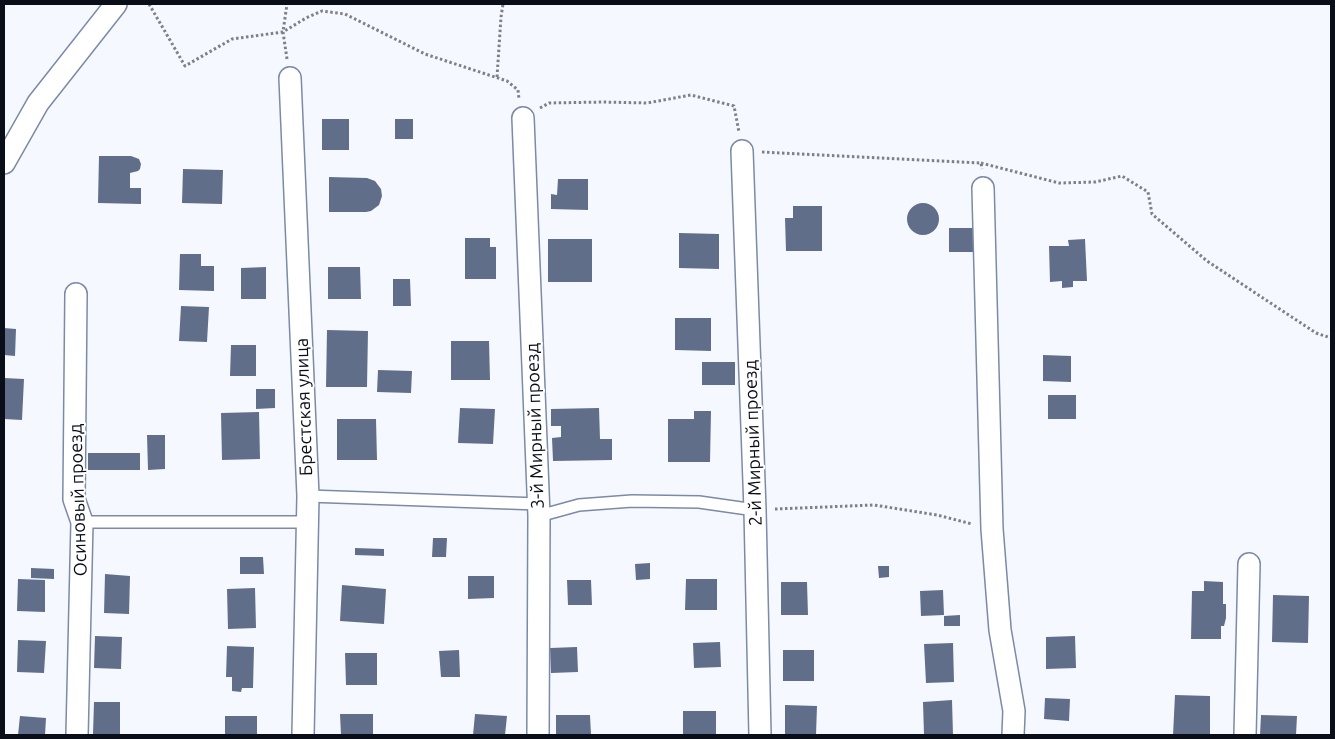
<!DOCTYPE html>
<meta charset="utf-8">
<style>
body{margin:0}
#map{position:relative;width:1335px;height:739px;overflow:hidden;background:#f5f8ff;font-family:Ubuntu,sans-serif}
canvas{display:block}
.frame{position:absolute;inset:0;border:5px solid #090e18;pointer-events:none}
</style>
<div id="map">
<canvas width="1335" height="739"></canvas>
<div class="frame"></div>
</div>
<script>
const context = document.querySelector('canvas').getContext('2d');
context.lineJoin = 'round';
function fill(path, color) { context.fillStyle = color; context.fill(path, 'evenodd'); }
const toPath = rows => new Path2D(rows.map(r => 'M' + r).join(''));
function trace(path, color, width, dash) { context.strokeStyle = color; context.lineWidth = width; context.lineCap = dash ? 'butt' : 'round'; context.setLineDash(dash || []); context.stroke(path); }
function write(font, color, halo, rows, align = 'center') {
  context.font = font + ' Ubuntu,sans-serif'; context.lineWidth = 4; context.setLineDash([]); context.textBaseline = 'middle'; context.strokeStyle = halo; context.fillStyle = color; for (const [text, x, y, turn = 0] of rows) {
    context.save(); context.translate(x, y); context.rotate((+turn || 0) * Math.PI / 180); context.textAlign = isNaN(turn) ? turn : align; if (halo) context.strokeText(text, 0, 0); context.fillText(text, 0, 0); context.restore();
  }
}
fill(toPath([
 [322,119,349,119,349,150,322,150],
 [395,119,413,119,413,139,395,139],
 [99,156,131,156,139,159,141,164,140,169,138,171,130,173,130,188,141,188,141,204,98,203],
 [183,169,223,170,222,204,182,203],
 [329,177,367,178,375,181,381,189,382,196,379,205,371,211,366,212,329,212],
 [558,179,588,179,588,210,551,209,551,194,557,195],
 '907 219a16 16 0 1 1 32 0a16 16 0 1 1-32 0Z',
 [793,206,822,206,822,251,786,251,785,218,793,218],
 [949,228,976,228,976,252,949,252],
 [679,233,719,234,719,269,679,268],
 [465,238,490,238,490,247,496,247,496,279,465,279],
 [548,239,592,239,592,282,548,282],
 [1085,239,1087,281,1073,281,1073,287,1062,288,1062,281,1050,282,1049,246,1069,246,1068,240],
 [180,254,201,254,201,266,214,266,214,291,179,290],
 [266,267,266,299,241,299,241,268],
 [328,267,360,267,361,299,328,299],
 [393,279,410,279,411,306,393,306],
 [181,306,209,307,207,342,179,341],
 [675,318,711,318,711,351,675,350],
 [4,328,16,329,15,356,4,355],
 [327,330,368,331,367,387,326,387],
 [451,341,489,341,490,380,451,380],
 [231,345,256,345,256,376,230,376],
 [1043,355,1071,356,1071,382,1043,381],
 [702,362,735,362,735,385,702,385],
 [378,370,412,371,411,393,377,392],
 [4,378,24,379,22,420,4,419],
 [256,389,275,389,275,408,256,409],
 [1048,395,1076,395,1076,419,1048,419],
 [460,408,495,409,493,444,458,443],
 [599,408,600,439,612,439,612,460,553,461,552,438,561,437,561,426,551,426,551,409],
 [694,411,711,411,710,462,668,462,668,419,694,419],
 [259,412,260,459,222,460,221,413],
 [337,419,376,419,377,460,337,460],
 [147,435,165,435,165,469,148,470],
 [88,453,140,453,140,470,88,470],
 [433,538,447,538,446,557,432,557],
 [355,548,384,549,384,556,355,555],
 [240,557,263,557,264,574,240,574],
 [650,563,650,579,636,580,635,564],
 [878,566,889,566,889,577,879,578],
 [31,568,54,569,54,579,31,578],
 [105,574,130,576,129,614,104,613],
 [468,576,494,576,494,598,468,599],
 [18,579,45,580,45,612,17,611],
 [686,579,717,579,717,610,685,610],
 [567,580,591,580,592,605,568,605],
 [1204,581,1223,582,1223,604,1226,604,1226,618,1224,626,1221,626,1221,639,1191,639,1192,591,1204,591],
 [781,582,807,582,808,615,781,615],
 [342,585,386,589,384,624,340,621],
 [255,588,256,628,228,629,227,589],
 [943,590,944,615,921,616,920,591],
 [1273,595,1309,596,1308,643,1272,642],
 [960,615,960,626,944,626,944,616],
 [95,636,122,637,121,669,94,668],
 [1075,636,1076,668,1046,669,1046,637],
 [18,640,46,641,44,673,17,672],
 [720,642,721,667,694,668,693,643],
 [953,643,954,682,926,683,924,644],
 [227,646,254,647,253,688,242,688,241,692,232,691,232,677,226,677],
 [577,647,578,672,551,673,550,648],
 [459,650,460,677,441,677,439,651],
 [783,650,814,650,814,681,783,681],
 [345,653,377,653,377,685,346,685],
 [1175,695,1210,696,1210,735,1173,735],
 [1045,698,1070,699,1069,721,1044,719],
 [952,700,953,735,924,735,923,702],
 [94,702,120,702,120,734,93,734],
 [785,705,817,706,816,735,785,735],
 [683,711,716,711,716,735,683,735],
 [340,714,373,714,373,735,341,735],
 [475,714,507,716,505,735,473,735],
 [556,715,590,715,591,735,556,735],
 [1261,715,1297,716,1296,735,1260,735],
 [20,716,46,718,45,735,18,735],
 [225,716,257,716,257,735,225,735]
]), '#616e8a');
const lane = toPath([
 [308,496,539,504],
 [539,516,579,505,632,501,699,502,755,510],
 [82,522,307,522]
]);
const street = toPath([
 [290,78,308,496,303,735],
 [523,118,539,516,538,735],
 [742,151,755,510,760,735],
 [4,163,38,103,116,4],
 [983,188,992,529,1000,630,1014,711,1013,735],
 [76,294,74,499,82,522,77,735],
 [1245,735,1249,564]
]);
trace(lane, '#7c8aa6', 14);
trace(street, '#7c8aa6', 24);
trace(toPath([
 [149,4,185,66,232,39,283,32,287,4],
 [287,59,283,32,306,18,322,11,345,14,425,54,507,81,518,90,519,99],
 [497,77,501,17,503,4],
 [540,108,549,103,603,102,647,103,691,95,734,106,739,132],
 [762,152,981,163,982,169],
 [981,163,1059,183,1095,182,1122,176,1148,192,1152,214,1207,261,1316,333,1331,338],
 [775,509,874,505,937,515,972,524]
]), '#7c8088', 3, [2.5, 2.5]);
trace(lane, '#fff', 11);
trace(street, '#fff', 21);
write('18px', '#090e18', '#fff', [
 ["Брестская улица",304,407,-92],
 ["3-й Мирный проезд",535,426,-92],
 ["2-й Мирный проезд",753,443,-92],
 ["Осиновый проезд",78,500,-92]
]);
</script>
